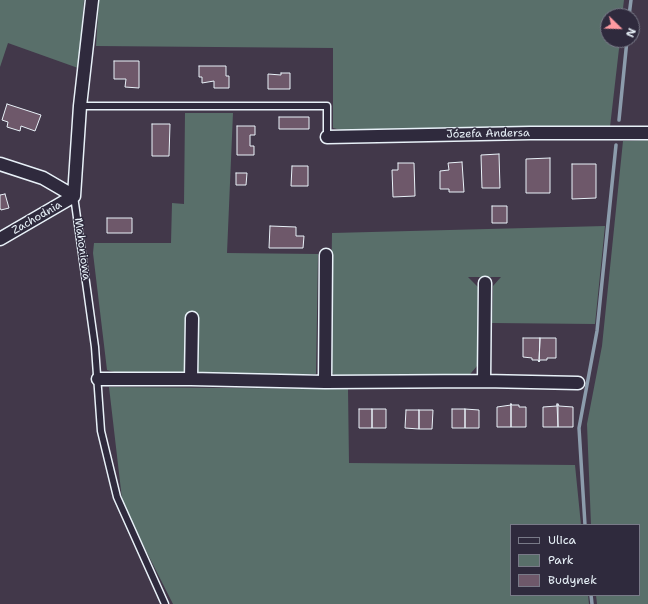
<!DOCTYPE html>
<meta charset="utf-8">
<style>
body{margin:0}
#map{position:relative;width:648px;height:604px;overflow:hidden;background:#42384a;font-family:"Shantell Sans",sans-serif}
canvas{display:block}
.legend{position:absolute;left:510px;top:524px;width:130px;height:72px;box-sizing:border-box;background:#2f2a3d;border:1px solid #797a88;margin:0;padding:5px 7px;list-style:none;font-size:12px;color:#e8f1f8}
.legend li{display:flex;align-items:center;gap:8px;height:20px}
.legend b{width:20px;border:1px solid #797a88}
.north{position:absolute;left:600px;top:8px;width:40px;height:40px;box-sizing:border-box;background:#2f2a3d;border:1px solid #797a88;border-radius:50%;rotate:113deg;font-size:11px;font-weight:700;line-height:16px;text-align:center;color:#e8f1f8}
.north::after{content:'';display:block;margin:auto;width:14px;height:18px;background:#ff9aa2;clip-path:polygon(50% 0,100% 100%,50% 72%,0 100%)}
</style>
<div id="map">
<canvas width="648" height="604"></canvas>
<ul class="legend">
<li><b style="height:5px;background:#2f2a3d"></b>Ulica</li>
<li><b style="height:11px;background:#596f6a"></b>Park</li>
<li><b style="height:11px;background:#6e586a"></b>Budynek</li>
</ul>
<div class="north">N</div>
</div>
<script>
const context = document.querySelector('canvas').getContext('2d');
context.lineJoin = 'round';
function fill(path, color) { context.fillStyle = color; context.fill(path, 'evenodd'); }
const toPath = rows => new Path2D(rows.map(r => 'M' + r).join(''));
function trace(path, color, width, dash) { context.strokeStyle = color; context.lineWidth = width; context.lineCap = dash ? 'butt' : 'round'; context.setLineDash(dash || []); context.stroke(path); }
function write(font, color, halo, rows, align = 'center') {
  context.font = font + ' "Shantell Sans",sans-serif'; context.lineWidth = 3; context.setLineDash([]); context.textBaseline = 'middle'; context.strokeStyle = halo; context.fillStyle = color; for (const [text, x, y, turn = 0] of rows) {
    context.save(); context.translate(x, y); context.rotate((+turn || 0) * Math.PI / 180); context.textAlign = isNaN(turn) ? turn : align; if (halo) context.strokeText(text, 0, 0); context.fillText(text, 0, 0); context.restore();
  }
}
fill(toPath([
 [0,0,84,0,78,68,8,43,0,67],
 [99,0,624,0,622,16,608,16,608,40,620,40,610,127,345,131,333,128,333,48,96,46],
 [185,113,233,113,227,253,318,254,316,374,122,374,107,370,93,253,94,243,171,243,172,203,184,204],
 [648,140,648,604,597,604,596,595,639,595,639,525,591,525,587,424,602,346,623,141],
 [605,226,595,324,492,323,493,286,501,277,468,277,478,287,477,366,466,379,341,377,333,374,330,368,332,233],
 [109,387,348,389,349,463,575,465,581,525,511,525,511,595,588,595,589,604,173,604,132,523,122,499]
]), '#596f6a');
trace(toPath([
 [629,16,631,0],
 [619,120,627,40],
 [585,525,579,428,597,331,616,145],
 [591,595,592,604]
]), '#8c9cac', 3.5);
const building = toPath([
 [114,61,139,61,139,88,125,87,126,79,114,79,114,61],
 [199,66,226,66,226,76,229,76,229,88,214,88,214,81,202,83,202,77,199,77,199,66],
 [281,73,290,73,290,89,268,89,268,74,281,75,281,73],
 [7,104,41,115,35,131,21,126,20,131,7,127,8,122,2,120,7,104],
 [279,117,309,117,309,129,279,129,279,117],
 [152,124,170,124,169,156,152,156,152,124],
 [237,126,255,126,255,135,250,135,250,146,254,146,254,155,237,155,237,126],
 [499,154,500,188,482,188,481,155,499,154],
 [550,158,550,193,526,193,526,159,550,158],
 [462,162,464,192,449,192,449,189,440,189,440,171,449,170,448,163,462,162],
 [398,163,414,163,415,196,393,197,392,170,398,170,398,163],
 [572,164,596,164,596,198,572,199,572,164],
 [292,166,308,166,308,186,291,186,292,166],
 [236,173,247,173,246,185,236,185,236,173],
 [5,194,9,208,1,210,0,208,0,195,5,194],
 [492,206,507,206,507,223,492,223,492,206],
 [107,218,132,218,132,233,107,233,107,218],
 [270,226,296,227,296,236,304,236,303,248,269,248,270,226],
 [523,338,540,338,539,362,538,360,532,360,532,358,523,357,523,338],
 [540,338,556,338,556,358,547,358,547,360,540,360,539,362,540,338],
 [511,404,512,405,519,405,519,407,526,407,526,427,511,427,511,404],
 [511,404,511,427,497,427,497,407,511,405,511,404],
 [557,404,558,427,543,427,543,407,557,406,557,404],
 [558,404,559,406,573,407,573,427,558,427,558,404],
 [359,409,372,409,372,428,359,428,359,409],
 [372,409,386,409,386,428,372,428,372,409],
 [452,409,465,409,465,428,452,428,452,409],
 [465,409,479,410,479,428,465,428,465,409],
 [406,410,419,410,419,429,405,428,406,410],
 [419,410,433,410,432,429,419,429,419,410]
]);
fill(building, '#6e586a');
trace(building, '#e8f1f8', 1);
const service = toPath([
 [80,106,327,106,327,137],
 [74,196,95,347,101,431,117,497,165,604]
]);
const minor = toPath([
 [327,137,530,133,648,133],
 [0,164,43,178,74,196],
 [74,196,80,106,92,0],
 [0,239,74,196],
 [326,255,325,382,484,381,578,383],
 [98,379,191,379,325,382],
 [191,379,192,318],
 [484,381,485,283]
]);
trace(service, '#e8f1f8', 9);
trace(minor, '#e8f1f8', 15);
trace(service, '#2f2a3d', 6);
trace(minor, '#2f2a3d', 12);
write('11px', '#e8f1f8', '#2f2a3d', [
 ["Józefa Andersa",488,134,-1],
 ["Zachodnia",37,218,-30],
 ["Mahoniowa",82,249,82]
]);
</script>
